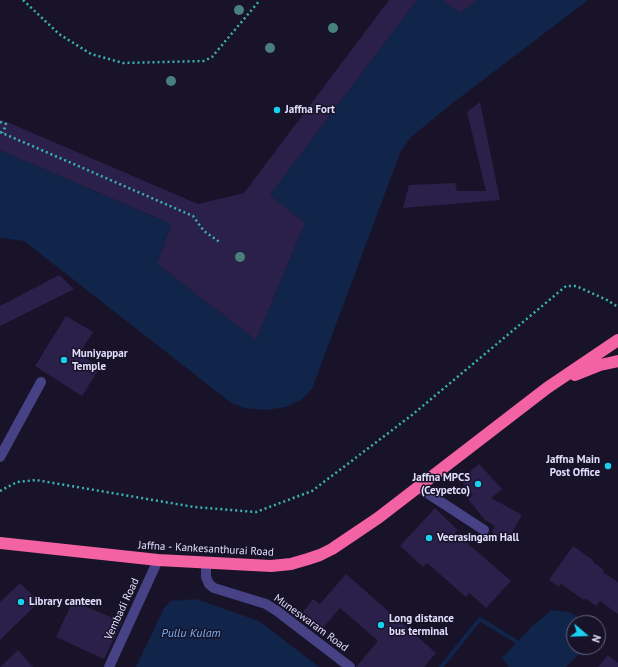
<!DOCTYPE html>
<style>
body{margin:0}
#map{position:relative;width:618px;height:667px;overflow:hidden;background:#181329;font-family:"PT Sans",sans-serif}
canvas{display:block}
.north{position:absolute;left:566px;top:615px;width:40px;height:40px;box-sizing:border-box;background:#181329;border:1px solid #69647e;border-radius:50%;rotate:109deg;font-size:11px;font-weight:700;line-height:16px;text-align:center;color:#e2defd}
.north::after{content:'';display:block;margin:auto;width:14px;height:18px;background:#19d0ee;clip-path:polygon(50% 0,100% 100%,50% 72%,0 100%)}
</style>
<div id="map">
<canvas width="618" height="667"></canvas>
<div class="north">N</div>
</div>
<script>
const context = document.querySelector('canvas').getContext('2d');
context.lineJoin = 'round';
function fill(path, color) { context.fillStyle = color; context.fill(path, 'evenodd'); }
const toPath = rows => new Path2D(rows.map(r => 'M' + r).join(''));
function trace(path, color, width, dash) { context.strokeStyle = color; context.lineWidth = width; context.lineCap = dash ? 'butt' : 'round'; context.setLineDash(dash || []); context.stroke(path); }
function write(font, color, halo, rows, align = 'center') {
  context.font = font + ' "PT Sans",sans-serif'; context.lineWidth = 3; context.setLineDash([]); context.textBaseline = 'middle'; context.strokeStyle = halo; context.fillStyle = color; for (const [text, x, y, turn = 0] of rows) {
    context.save(); context.translate(x, y); context.rotate((+turn || 0) * Math.PI / 180); context.textAlign = isNaN(turn) ? turn : align; if (halo) context.strokeText(text, 0, 0); context.fillText(text, 0, 0); context.restore();
  }
}
fill(toPath([
 [417,0,442,0,461,13,477,0,588,0,449,106,411,137,400,153,312,389,301,400,286,407,265,410,244,408,230,402,24,241,0,238,0,150,171,224,157,264,256,340,305,223,270,195],
 [196,599,259,621,319,667,136,667,164,608,171,601],
 [552,610,568,612,592,623,574,623,574,647,586,647,566,667,509,667,502,658,532,626]
]), '#11244a');
trace(toPath([
 [441,667,480,619,517,642]
]), '#11244a', 4);
fill(toPath([
 [389,0,417,0,270,195,305,223,256,340,157,264,171,224,0,150,0,119,198,204,244,193],
 [442,0,477,0,461,13],
 [480,102,500,200,403,208,409,185,455,183,457,191,486,191,467,112],
 [59,275,74,289,0,326,0,306],
 [66,316,93,332,79,354,100,367,82,396,35,366],
 [479,464,502,489,491,498,522,515,511,534,508,533,504,540,492,532,495,526,485,520,468,499,473,495,460,480],
 [435,508,458,530,455,532,511,581,486,608,469,593,466,597,427,563,423,567,400,546],
 [573,546,594,561,593,562,604,570,603,572,618,582,618,614,600,601,596,606,585,598,584,600,561,584,559,587,549,580],
 [346,574,436,653,424,667,356,667,378,641,340,608,322,629,303,612,313,599,320,604],
 [20,583,39,602,0,640,0,602],
 [73,601,122,622,104,659,56,637],
 [18,650,33,667,0,667],
 [608,655,618,663,618,667,598,667]
]), '#2a2049');
trace(toPath([
 [23,0,59,34,91,54,123,63,204,61,212,57,260,0],
 [0,122,6,124,3,133],
 [0,132,193,216,204,231,221,243],
 [0,491,17,482,36,480,194,507,256,512,312,491,412,415,566,286,576,286,607,300,618,307]
]), '#3ab4b1', 2.5, [2, 3]);
trace(toPath([
 [0,457,41,382],
 [418,487,484,530],
 [206,563,206,577,209,584,214,588,266,604,277,611,350,667],
 [109,667,158,560]
]), '#474285', 10);
trace(toPath([
 [575,375,600,365,618,361],
 [0,543,158,560,271,566,291,564,308,559,320,555,332,549,378,518,547,388,618,340]
]), '#f362a2', 12);
context.fillStyle = '#47807d';
for (const [x, y] of [
 [239,10],
 [333,28],
 [270,48],
 [171,81],
 [240,257]
]) { context.beginPath(); context.arc(x, y, 5, 0, 2 * Math.PI); context.fill(); }
for (const [x, y, r, color] of [
 [277,110,4,"#19d0ee"],
 [64,360,4,"#19d0ee"],
 [608,466,4,"#19d0ee"],
 [478,484,4,"#19d0ee"],
 [429,538,4,"#19d0ee"],
 [21,602,4,"#19d0ee"],
 [381,625,4,"#19d0ee"]
]) { const dot = new Path2D(); dot.arc(x, y, r, 0, 2 * Math.PI); context.fillStyle = color; context.fill(dot); trace(dot, '#181329', 1.5); }
write('bold 11px', '#e2defd', '#181329', [
 ["Jaffna Fort",285,110],
 ["Muniyappar",72,354],
 ["Temple",72,367],
 ["Jaffna Main",600,460,"right"],
 ["Post Office",600,473,"right"],
 ["Jaffna MPCS",470,478,"right"],
 ["(Ceypetco)",470,491,"right"],
 ["Veerasingam Hall",437,538],
 ["Library canteen",29,602],
 ["Long distance",389,619],
 ["bus terminal",389,632]
], 'left');
write('11px', '#e2defd', '#181329', [
 ["Jaffna - Kankesanthurai Road",206,549,3],
 ["Vembadi Road",122,609,-65],
 ["Muneswaram Road",311,623,36]
]);
write('italic 12px', '#74b4f5', '#181329', [
 ["Pullu Kulam",191,634]
]);
</script>
